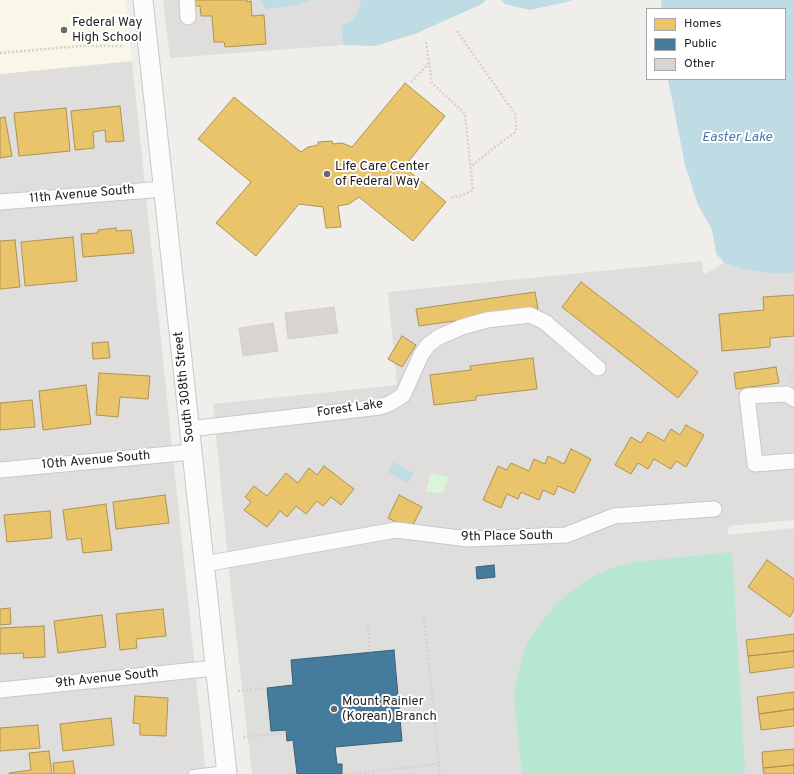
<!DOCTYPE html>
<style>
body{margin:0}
#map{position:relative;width:794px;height:774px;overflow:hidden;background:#f0eeeb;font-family:Overpass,sans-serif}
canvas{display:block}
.legend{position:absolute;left:646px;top:8px;width:140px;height:72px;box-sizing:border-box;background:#fff;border:1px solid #a7a7a7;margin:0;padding:5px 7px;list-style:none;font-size:12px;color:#222}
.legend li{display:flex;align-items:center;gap:8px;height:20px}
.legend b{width:20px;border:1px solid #a7a7a7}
</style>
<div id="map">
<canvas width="794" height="774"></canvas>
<ul class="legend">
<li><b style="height:11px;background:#e9c46a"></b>Homes</li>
<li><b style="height:11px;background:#457b9d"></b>Public</li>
<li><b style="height:11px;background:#d7d4d2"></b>Other</li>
</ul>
</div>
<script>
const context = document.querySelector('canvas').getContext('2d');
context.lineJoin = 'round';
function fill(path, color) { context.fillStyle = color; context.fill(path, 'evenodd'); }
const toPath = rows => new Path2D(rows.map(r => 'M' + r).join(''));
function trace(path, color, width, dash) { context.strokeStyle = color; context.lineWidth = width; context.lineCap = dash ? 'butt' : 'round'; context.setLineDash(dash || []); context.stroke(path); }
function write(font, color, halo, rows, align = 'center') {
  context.font = font + ' Overpass,sans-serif'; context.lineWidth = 4; context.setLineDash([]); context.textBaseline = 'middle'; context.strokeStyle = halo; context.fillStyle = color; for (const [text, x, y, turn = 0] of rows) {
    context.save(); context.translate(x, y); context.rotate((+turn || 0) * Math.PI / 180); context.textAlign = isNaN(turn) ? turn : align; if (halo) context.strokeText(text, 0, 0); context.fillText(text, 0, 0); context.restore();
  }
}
fill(toPath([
 [163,0,260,0,265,9,294,6,312,0,361,0,361,4,357,13,351,21,341,26,343,45,170,58],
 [132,61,206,774,0,774,0,74],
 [702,261,704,275,724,263,742,269,766,273,794,273,794,520,729,526,727,535,794,528,794,774,754,774,727,535,231,591,213,404,397,385,388,292]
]), '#dfdedc');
fill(toPath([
 [0,0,125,0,132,61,0,74]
]), '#f8f7e8');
fill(toPath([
 [727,535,754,774,252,774,231,591]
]), '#dededc');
fill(toPath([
 [431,473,448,477,443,493,426,492]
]), '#daf5da');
fill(toPath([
 [732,552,745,772,743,774,522,774,514,698,517,678,525,649,532,635,552,609,565,596,579,585,596,575,612,568,634,562]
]), '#b7e6d2');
fill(toPath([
 [260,0,312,0,294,6,265,9],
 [361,0,486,0,482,4,415,34,375,46,343,45,341,26,351,21,357,13,360,4],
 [501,0,572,0,571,1,530,10,505,4],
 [661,0,794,0,794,273,766,273,742,269,724,263,716,253,712,230,698,205,685,165,668,79,785,79,785,9,662,9],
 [393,462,413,473,408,483,388,472]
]), '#bfdbe3');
const homes = toPath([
 [195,0,247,0,247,2,251,1,252,16,264,15,266,44,225,47,224,42,214,42,212,16,201,16,200,6,195,6,195,0],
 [405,83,445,116,404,167,446,202,413,241,359,197,349,204,338,206,341,227,326,228,323,207,299,204,256,256,216,223,251,182,198,139,234,97,301,152,308,147,318,145,318,142,332,141,333,144,342,143,352,147,405,83],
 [120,106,124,141,106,142,105,130,93,132,94,148,75,150,71,111,120,106],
 [66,108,70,151,19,156,14,113,66,108],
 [5,117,12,156,0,158,0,118,5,117],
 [116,228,116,231,131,230,134,253,83,257,81,234,98,233,98,230,116,228],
 [73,237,77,281,25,286,21,242,73,237],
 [15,240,20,287,0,289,0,241,15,240],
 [581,282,698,372,678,398,562,307,581,282],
 [535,292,538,309,419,326,416,309,535,292],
 [794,295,794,336,770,338,770,347,722,351,719,314,764,310,763,297,794,295],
 [402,336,416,345,402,367,388,359,402,336],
 [108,342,110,358,93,359,92,343,108,342],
 [533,358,537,389,476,396,476,400,434,405,430,375,471,370,470,366,533,358],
 [776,367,779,383,736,389,734,373,776,367],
 [99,373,150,376,148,399,120,397,118,417,96,415,99,373],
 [86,385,91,424,43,430,39,391,86,385],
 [32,400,35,427,0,430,0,403,32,400],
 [686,425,704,435,686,467,676,461,671,469,654,459,648,469,638,463,631,474,615,465,631,437,641,443,648,432,664,441,671,429,680,435,686,425],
 [571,449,591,459,574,493,558,486,554,495,543,490,539,500,521,492,518,499,507,494,501,508,483,500,498,466,507,470,511,463,529,471,534,459,545,464,548,456,564,464,571,449],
 [324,466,354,489,341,505,331,497,323,506,317,501,306,514,296,506,287,517,280,511,267,527,244,510,251,502,245,497,254,486,267,496,286,473,298,483,309,468,317,475,324,466],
 [165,495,169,523,116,529,113,502,165,495],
 [399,495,422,507,411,529,388,518,399,495],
 [106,504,112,550,83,553,81,538,67,540,63,510,106,504],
 [50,511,52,538,7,542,4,515,50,511],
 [767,560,794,579,794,610,790,617,748,587,767,560],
 [10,608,11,624,0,625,0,609,10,608],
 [163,609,166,636,136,639,137,648,120,650,116,614,163,609],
 [102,615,106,647,58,653,54,621,102,615],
 [44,626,45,657,23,658,24,653,0,654,0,628,44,626],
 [794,634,794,651,748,656,746,640,794,634],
 [794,651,794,667,750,673,748,656,794,651],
 [794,692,794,709,759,714,757,697,794,692],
 [135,696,168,698,166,736,140,735,140,724,133,723,135,696],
 [794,709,794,726,761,730,759,714,794,709],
 [111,718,114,745,63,751,60,724,111,718],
 [38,725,40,748,0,751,0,728,38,725],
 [794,749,794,765,763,768,762,752,794,749],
 [49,751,52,774,9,774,9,773,31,770,29,753,49,751],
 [73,761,75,774,54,774,53,763,73,761],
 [794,765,794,774,764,774,763,768,794,765]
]);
fill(homes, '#e9c46a');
trace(homes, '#ad9354', 1);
const public = toPath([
 [494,565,495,577,477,579,476,567,494,565],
 [394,650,402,741,335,747,337,764,342,764,342,774,297,774,293,740,287,741,286,730,271,731,267,688,293,685,291,660,394,650]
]);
fill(public, '#457b9d');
trace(public, '#3a6078', 1);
const building = toPath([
 [334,307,338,333,288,339,285,313,334,307],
 [273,323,278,351,243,356,239,328,273,323]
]);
fill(building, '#d7d4d2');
trace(building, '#d3d0cc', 1);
const service = toPath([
 [193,774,226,770]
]);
const minor = toPath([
 [187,0,188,17],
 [0,202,164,189],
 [794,399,787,394,747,396,755,464,794,461],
 [189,429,380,407,391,403,403,395,421,355,428,345,439,337,462,327,487,320,530,315,545,322,598,368],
 [0,470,192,452],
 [204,564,396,530,468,539,566,535,614,516,714,509],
 [0,690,215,668]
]);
const tertiary = toPath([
 [143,0,227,774]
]);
trace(service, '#c9c8c7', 10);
trace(minor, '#c9c8c7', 17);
trace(tertiary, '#c9c8c7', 21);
trace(toPath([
 [457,31,515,114,516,122,517,128,514,133,487,153,471,167],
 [426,42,432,83,465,114,473,190,463,195,450,198],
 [0,53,80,46,124,46],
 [411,82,429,63],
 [791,380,792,373,794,372],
 [424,618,440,774],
 [368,625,370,653],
 [238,691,267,688],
 [243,737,287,733],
 [348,774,439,764]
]), '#dccecd', 2.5, [2, 2]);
trace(service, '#fdfcfc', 8);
trace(minor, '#fdfcfc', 15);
trace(tertiary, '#fdfcfc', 19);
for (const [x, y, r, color] of [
 [64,30,4,"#6a6968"],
 [327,174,4,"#6a6968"],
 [334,709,4,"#6a6968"]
]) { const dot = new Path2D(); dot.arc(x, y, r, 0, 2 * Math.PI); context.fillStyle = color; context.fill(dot); trace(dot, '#fff', 1.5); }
write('13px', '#222', '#fff', [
 ["Federal Way",72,23],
 ["High School",72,38],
 ["Life Care Center",335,167],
 ["of Federal Way",335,182],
 ["Mount Rainier",342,702],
 ["(Korean) Branch",342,717]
], 'left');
write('13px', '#222', '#fff', [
 ["11th Avenue South",82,195,-5],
 ["South 308th Street",185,387,-96],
 ["Forest Lake",350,409,-8],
 ["10th Avenue South",96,461,-5],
 ["9th Place South",507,537,-1],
 ["9th Avenue South",107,679,-6]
]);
write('italic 14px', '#4a7aab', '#fff', [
 ["Easter Lake",737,138]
]);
</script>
